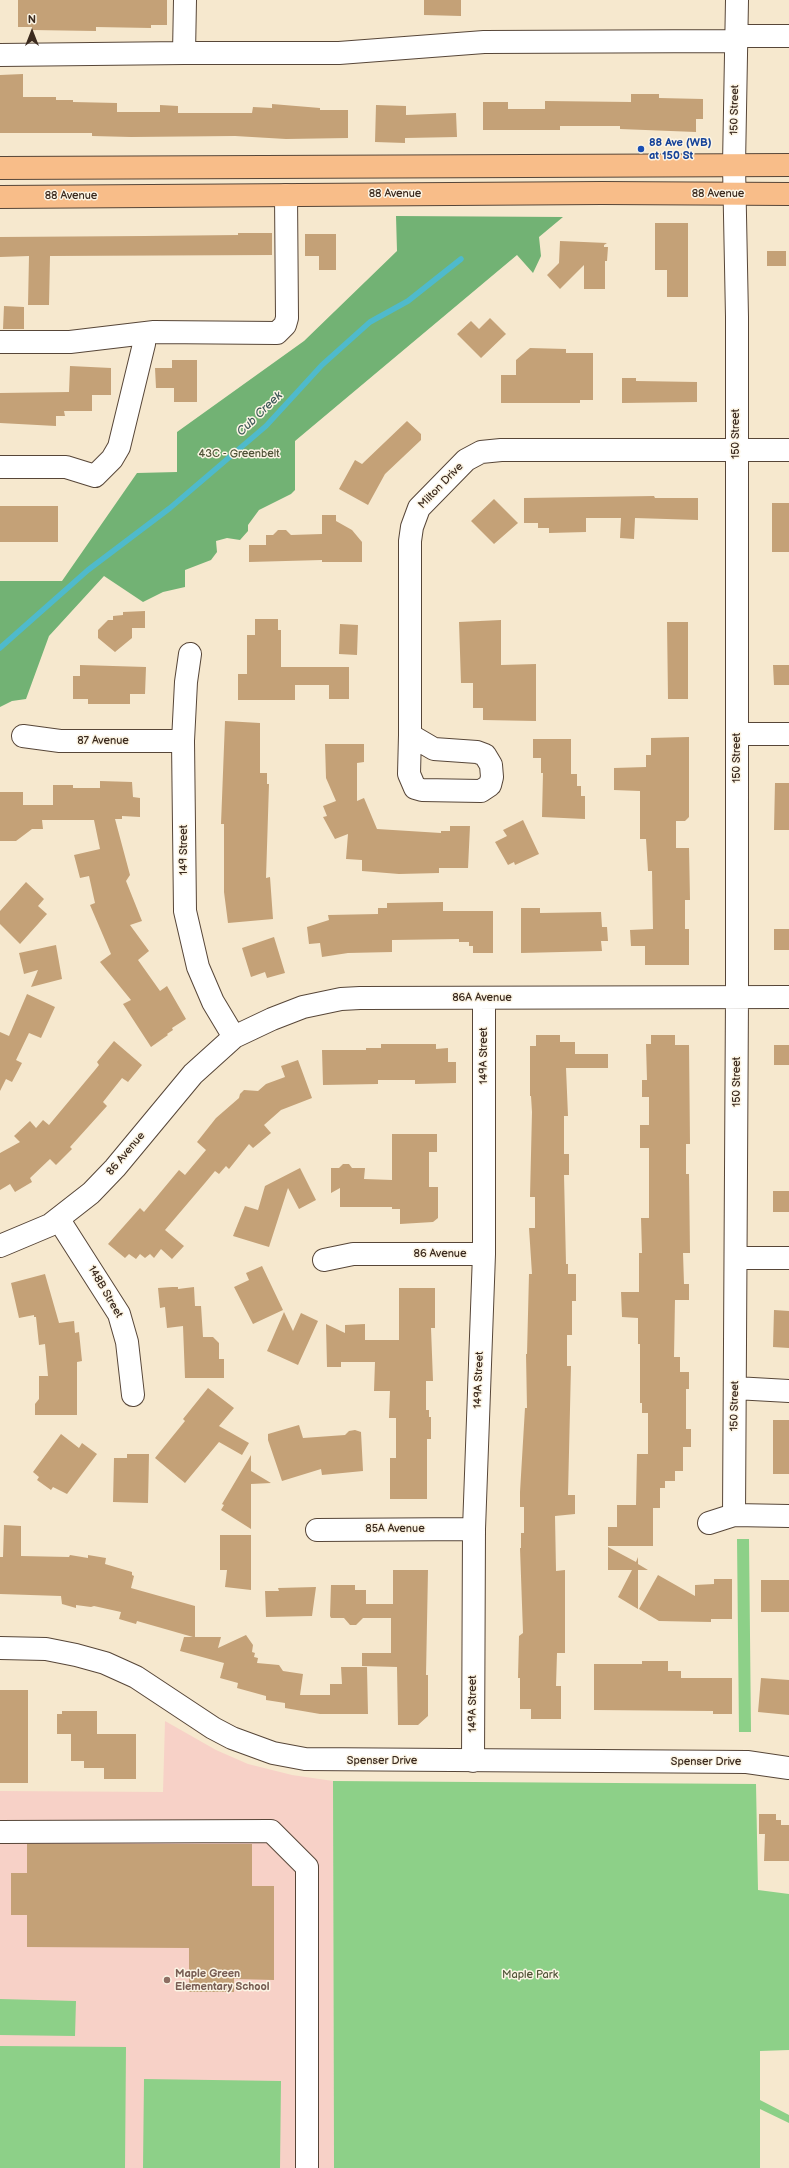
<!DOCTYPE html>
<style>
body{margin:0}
#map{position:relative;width:789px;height:2168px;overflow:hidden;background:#f6e8ce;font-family:"Balsamiq Sans",sans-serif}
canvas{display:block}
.north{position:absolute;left:12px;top:12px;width:40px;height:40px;-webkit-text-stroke:3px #fcf5e5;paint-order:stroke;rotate:0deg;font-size:11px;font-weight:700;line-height:16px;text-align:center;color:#3b2a1e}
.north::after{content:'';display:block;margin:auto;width:14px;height:18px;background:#3b2a1e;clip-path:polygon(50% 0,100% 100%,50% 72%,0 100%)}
</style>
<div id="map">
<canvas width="789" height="2168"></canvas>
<div class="north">N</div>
</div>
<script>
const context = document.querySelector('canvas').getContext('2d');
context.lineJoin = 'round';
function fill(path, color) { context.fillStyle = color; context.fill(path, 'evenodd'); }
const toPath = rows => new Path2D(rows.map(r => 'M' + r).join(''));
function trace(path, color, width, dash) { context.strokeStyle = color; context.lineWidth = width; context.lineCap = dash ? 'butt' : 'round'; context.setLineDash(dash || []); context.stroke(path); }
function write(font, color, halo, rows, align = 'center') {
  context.font = font + ' "Balsamiq Sans",sans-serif'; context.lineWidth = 3; context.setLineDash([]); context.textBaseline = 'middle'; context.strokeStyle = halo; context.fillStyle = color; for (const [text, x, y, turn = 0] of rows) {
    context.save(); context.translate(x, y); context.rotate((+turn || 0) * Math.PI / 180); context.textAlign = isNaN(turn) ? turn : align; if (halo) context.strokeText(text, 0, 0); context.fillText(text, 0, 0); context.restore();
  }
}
fill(toPath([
 [165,1721,216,1750,248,1764,292,1775,333,1781,334,2168,0,2168,0,1791,163,1792]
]), '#f7d1c7');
fill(toPath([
 [737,1539,749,1539,751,1732,739,1732],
 [333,1781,756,1784,758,1890,789,1894,789,2050,760,2051,760,2100,789,2115,789,2123,760,2109,760,2168,334,2168],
 [0,1999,76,2001,75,2036,0,2035],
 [0,2046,126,2047,125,2168,0,2168],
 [144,2079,281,2081,280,2168,143,2168]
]), '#8dd088');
fill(toPath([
 [396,216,563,217,539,237,541,256,533,273,517,255,295,441,295,490,291,494,259,510,248,525,248,531,240,540,227,538,216,541,217,552,211,560,185,570,185,587,163,592,143,602,104,576,49,636,26,699,12,701,0,707,0,581,62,581,137,473,177,472,177,432,304,341,397,251]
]), '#72b274');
trace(toPath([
 [0,648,88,570,170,508,266,426,322,365,370,322,408,301,461,259]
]), '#4fbacc', 5.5);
fill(toPath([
 [18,0,167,0,167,25,151,25,151,28,96,27,96,31,32,30,32,27,18,27],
 [424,0,461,0,461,16,424,15],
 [23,74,23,97,56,97,56,100,73,100,73,102,117,103,117,112,160,112,160,105,178,106,178,113,252,113,253,107,272,108,272,104,320,108,320,110,348,110,348,138,286,139,235,136,131,137,92,136,92,133,0,133,0,75],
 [631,94,659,94,659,98,703,99,703,119,696,119,696,132,620,129,620,126,560,126,560,130,483,130,483,102,508,102,508,109,545,109,545,101,631,102],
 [376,105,406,106,406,115,456,113,457,137,405,138,405,143,375,142],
 [655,223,688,223,688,297,667,297,667,270,655,270],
 [238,233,272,233,272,255,50,256,49,305,28,305,29,256,0,257,0,237,145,236,238,235],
 [305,234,336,234,336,270,319,270,319,256,305,256],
 [560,241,607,243,604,245,604,247,608,247,607,261,605,261,605,289,584,289,584,265,560,289,547,275,559,263],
 [767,251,786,251,786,266,767,266],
 [4,306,24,307,24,329,3,329],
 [490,318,506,334,481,358,457,334,471,321,479,329],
 [530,348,566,349,566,353,593,353,593,400,580,400,580,403,501,403,501,375,516,375,516,360],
 [172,360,197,360,197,402,174,402,174,388,156,388,155,368,172,368],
 [70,366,111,368,111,395,92,395,92,411,64,411,65,416,56,416,56,426,0,423,0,393,69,392],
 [622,378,636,378,636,381,697,382,697,402,622,403],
 [407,421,421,434,421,440,385,474,368,505,339,489,355,460,362,464],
 [654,496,655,498,698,498,698,520,635,518,634,539,620,538,621,518,586,518,586,532,549,533,549,528,538,528,538,523,524,523,524,498],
 [494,499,518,523,494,544,471,521],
 [772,503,789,503,789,552,772,552],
 [0,506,58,506,58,542,0,542],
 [322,515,336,515,336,521,352,530,362,542,362,562,322,562,322,560,249,562,249,545,266,545,266,535,273,535,278,530,286,530,291,535,322,534],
 [145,611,145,628,132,628,132,638,115,652,98,638,98,630,108,620,113,620,113,616,123,615,123,612],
 [255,619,278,619,278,630,281,630,281,667,349,667,349,699,329,699,329,685,295,685,295,700,238,700,238,674,247,674,247,635,255,635],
 [501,620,501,665,536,664,536,721,483,720,483,708,473,708,473,683,461,683,459,622],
 [667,622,688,622,688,699,668,699],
 [340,624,358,625,357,655,339,654],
 [80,665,146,667,145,694,130,694,130,704,88,704,88,699,73,699,73,676,80,676],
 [773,665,789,665,789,685,774,685],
 [225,721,260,723,260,773,267,773,267,784,269,784,266,878,270,877,273,919,228,923,224,892,224,824,221,824],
 [689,737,689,817,685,821,676,821,676,848,689,848,690,900,685,900,685,929,689,929,689,965,645,965,645,946,631,946,630,930,653,929,652,871,648,871,646,839,640,839,640,791,614,790,614,768,646,767,646,755,651,755,651,738],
 [533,739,571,739,571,774,577,774,577,786,581,786,581,796,585,796,585,819,542,817,543,773,541,773,541,758,533,758],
 [325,744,364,744,364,762,357,763,357,801,364,798,377,829,441,833,441,831,450,831,450,826,470,826,468,868,439,868,439,873,399,874,362,871,362,860,346,859,348,834,335,839,323,817,327,816,323,806,336,801,326,778],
 [100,781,132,782,133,797,140,798,140,817,122,816,122,819,115,819,130,875,126,881,142,921,130,925,149,951,138,960,160,991,167,986,186,1019,172,1028,173,1030,167,1034,168,1035,151,1047,123,1004,131,1000,100,962,111,954,90,905,95,903,89,876,80,878,74,855,100,849,94,820,42,820,43,829,32,829,16,841,0,841,0,792,23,792,23,805,53,805,53,785,73,785,73,788,100,788],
 [775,783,789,783,789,830,774,830],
 [523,820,539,854,515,865,514,862,508,865,495,842,507,836,503,830],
 [26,882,44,899,38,906,47,914,20,944,0,924,0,911],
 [443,902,443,911,493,911,493,953,473,953,473,946,469,946,469,942,459,942,459,939,392,940,392,952,348,953,322,957,320,943,309,944,307,927,329,920,328,915,378,914,378,908,387,908,387,903],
 [521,908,540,908,540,913,601,912,602,927,607,927,608,941,601,941,602,951,521,953],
 [774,929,789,929,789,950,774,950],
 [274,937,285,973,267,978,265,972,251,977,242,948],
 [56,945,62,979,31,987,38,970,24,974,19,953],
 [27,994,55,1007,41,1038,29,1033,16,1060,22,1063,12,1082,6,1079,0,1091,0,1032,9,1036],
 [536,1035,560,1035,560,1042,575,1042,575,1054,608,1054,608,1068,566,1068,568,1116,564,1116,564,1154,569,1154,569,1175,564,1175,566,1264,568,1264,568,1274,576,1274,576,1301,572,1301,572,1335,567,1335,567,1366,571,1366,568,1495,575,1495,575,1514,555,1516,556,1571,565,1570,565,1653,557,1653,556,1686,561,1686,561,1719,531,1719,531,1709,520,1709,520,1678,518,1678,519,1636,523,1633,520,1548,521,1548,521,1533,524,1533,524,1507,520,1507,520,1492,525,1408,527,1408,526,1354,527,1354,529,1274,532,1274,529,1228,535,1228,535,1197,530,1197,532,1112,531,1096,530,1096,530,1046,536,1046],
 [651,1035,675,1035,675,1045,689,1045,690,1144,686,1144,686,1174,689,1174,690,1253,683,1253,684,1284,689,1284,689,1300,675,1300,674,1357,680,1357,680,1372,689,1372,689,1389,686,1389,686,1429,691,1429,691,1447,683,1447,683,1471,675,1471,675,1481,665,1481,665,1488,660,1488,660,1508,653,1508,653,1546,608,1546,608,1527,617,1527,617,1505,636,1505,637,1454,648,1454,648,1413,642,1413,642,1403,640,1403,640,1344,638,1344,638,1318,622,1317,621,1292,639,1292,639,1253,642,1253,641,1218,649,1218,649,1148,640,1148,640,1125,649,1125,649,1097,642,1097,642,1080,647,1080,646,1044,651,1044],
 [114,1041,142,1065,128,1082,122,1078,103,1102,107,1106,70,1147,72,1149,56,1165,50,1159,30,1178,32,1182,15,1192,10,1184,0,1190,0,1153,20,1142,14,1136,30,1121,36,1128,43,1120,49,1125,95,1070,99,1065,97,1062],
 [381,1044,436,1044,436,1049,448,1048,448,1062,456,1062,456,1083,415,1084,415,1080,378,1080,378,1084,323,1085,322,1050,366,1050,366,1048,381,1048],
 [774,1045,789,1045,789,1065,774,1065],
 [298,1060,312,1098,281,1110,264,1125,271,1133,253,1148,249,1144,229,1169,226,1166,219,1174,215,1171,205,1183,165,1230,184,1246,172,1259,161,1249,154,1258,150,1254,145,1258,140,1254,136,1259,129,1254,125,1258,108,1244,140,1208,144,1212,179,1170,185,1175,206,1150,197,1142,216,1118,239,1098,240,1094,244,1090,258,1091,266,1084,285,1077,281,1066],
 [392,1134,437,1134,437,1152,429,1152,429,1187,438,1187,438,1218,433,1222,400,1224,400,1209,392,1209,392,1207,340,1207,340,1188,331,1193,331,1168,339,1168,343,1164,349,1164,352,1168,365,1168,364,1179,392,1180],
 [300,1168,316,1200,299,1209,288,1188,269,1247,233,1236,245,1206,258,1210,265,1186],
 [773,1191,789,1191,789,1212,773,1212],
 [262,1266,283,1310,253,1324,234,1287,249,1280,246,1273],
 [45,1274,59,1323,74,1321,75,1333,79,1332,82,1361,77,1362,77,1415,35,1415,35,1404,39,1399,39,1376,48,1376,45,1344,39,1345,36,1317,34,1317,34,1315,19,1318,11,1283],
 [172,1287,178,1287,178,1289,194,1287,195,1306,201,1306,203,1337,213,1337,219,1343,219,1359,224,1359,224,1378,185,1378,183,1326,167,1328,165,1307,160,1308,158,1288],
 [399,1288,435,1288,435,1328,431,1328,433,1381,426,1381,426,1410,429,1410,429,1417,431,1417,431,1439,427,1439,427,1499,390,1499,390,1458,396,1458,396,1418,389,1418,390,1391,374,1391,375,1362,341,1362,341,1367,327,1367,326,1324,345,1333,345,1325,365,1324,365,1340,399,1340],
 [774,1310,789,1311,789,1348,773,1347],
 [284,1312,293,1331,301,1313,318,1321,298,1365,267,1351],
 [208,1388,234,1408,219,1426,249,1443,242,1455,219,1442,185,1483,155,1458,185,1421,183,1419],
 [773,1420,789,1420,789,1474,773,1474],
 [299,1425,303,1438,345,1435,349,1431,355,1430,361,1432,363,1471,322,1475,321,1469,282,1481,268,1440,268,1434],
 [61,1434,79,1448,82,1443,97,1454,67,1494,53,1487,51,1490,37,1480,39,1477,33,1472],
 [127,1454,149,1454,148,1503,113,1502,114,1458,127,1458],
 [251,1455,251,1471,271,1483,251,1484,251,1529,221,1510,224,1505,222,1504],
 [4,1525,21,1526,21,1556,69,1557,70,1555,88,1558,88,1555,106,1558,105,1564,132,1572,132,1575,134,1576,131,1588,195,1606,195,1637,221,1637,218,1648,246,1635,253,1645,252,1652,255,1653,254,1657,258,1658,257,1663,279,1665,283,1671,303,1674,300,1695,330,1695,330,1684,342,1684,341,1667,367,1667,368,1714,320,1714,285,1708,285,1703,266,1700,266,1696,237,1688,238,1683,220,1678,224,1663,180,1651,184,1637,193,1637,137,1621,136,1624,119,1619,121,1612,94,1606,91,1607,76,1605,76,1608,62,1604,61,1596,0,1594,0,1557,3,1557],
 [220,1535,251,1535,251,1590,225,1587,227,1570,220,1570],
 [608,1547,636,1562,638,1557,638,1564,648,1570,638,1570,638,1609,618,1597,632,1570,608,1570],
 [393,1570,428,1570,426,1675,428,1675,428,1716,418,1725,398,1725,397,1667,362,1666,362,1653,391,1653,391,1618,363,1618,356,1625,350,1625,344,1618,331,1618,330,1616,331,1585,355,1585,355,1590,366,1590,366,1604,393,1604],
 [658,1575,695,1596,695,1585,714,1584,714,1579,732,1579,732,1619,711,1619,711,1622,659,1621,639,1609],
 [761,1580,789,1580,789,1612,761,1612],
 [316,1587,312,1616,266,1617,265,1591,279,1591,278,1588],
 [642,1661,668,1661,668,1671,681,1671,681,1678,732,1678,732,1714,713,1714,713,1711,594,1710,594,1664,642,1664],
 [761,1678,789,1680,789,1715,758,1712],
 [0,1690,28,1690,28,1783,0,1783],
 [62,1711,97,1711,97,1734,136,1734,136,1779,104,1779,104,1768,84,1768,84,1761,71,1761,71,1734,57,1734,57,1714,62,1714],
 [759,1814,776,1814,776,1820,781,1820,781,1825,789,1825,789,1861,764,1861,765,1834,759,1834],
 [27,1844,252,1844,252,1886,274,1886,274,1980,234,1979,234,1992,189,1992,189,1948,27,1947,27,1915,11,1915,11,1873,27,1873]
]), '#c4a177');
const minor = toPath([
 [737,36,789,36],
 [184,53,339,53,484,42,737,41],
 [0,55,184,53,185,0],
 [0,342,70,342,154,332,277,333,285,325,287,318,286,195],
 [0,467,66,467,95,476,112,459,119,447,144,344],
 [190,654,186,682,183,741,185,911,198,967,213,1002,234,1037],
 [737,734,789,734],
 [410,735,410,541,412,527,419,508,466,460,481,452,501,450,789,450],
 [410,735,434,749,477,752,485,755,491,765,492,777,490,785,481,791,422,790,415,788,409,774,410,735],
 [23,736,60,741,183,741],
 [59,1220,119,1314,127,1342,133,1395],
 [0,1246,50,1225,91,1193,115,1168,193,1074,234,1037,272,1019,303,1007,341,999,360,998,789,997],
 [737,1258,789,1258],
 [324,1260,353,1254,484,1254],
 [735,1388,789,1391],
 [734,1515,737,997,737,317,734,165,737,0],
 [709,1523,734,1515,789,1516],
 [317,1530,474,1529],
 [0,1648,46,1649,76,1655,105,1663,136,1677,213,1728,232,1738,273,1753,305,1759,747,1762,789,1768],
 [473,1761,474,1529,484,1254,484,999],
 [0,1832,271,1831,307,1867,307,2168]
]);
const major = toPath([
 [0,168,789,165],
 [0,197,602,193,789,194]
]);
trace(minor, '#574638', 24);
trace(major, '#574638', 24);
trace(minor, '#fff', 22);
trace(major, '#f8bd89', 22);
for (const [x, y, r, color] of [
 [641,149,4,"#1a4fb4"],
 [167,1980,4,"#8d6e63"]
]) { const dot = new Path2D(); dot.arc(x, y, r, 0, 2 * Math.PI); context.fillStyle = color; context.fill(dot); trace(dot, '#fcf5e5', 1.5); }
write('11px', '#3b2a1e', '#fcf5e5', [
 ["150 Street",735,110,-89],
 ["88 Avenue",395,194],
 ["88 Avenue",718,194],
 ["88 Avenue",71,196],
 ["150 Street",736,434,-90],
 ["Milton Drive",441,486,-46],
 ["87 Avenue",103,741],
 ["150 Street",737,758,-90],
 ["149 Street",184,850,-90],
 ["86A Avenue",482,998],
 ["149A Street",484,1056,-90],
 ["150 Street",737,1082,-90],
 ["86 Avenue",126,1154,-50],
 ["86 Avenue",440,1254],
 ["148B Street",105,1292,60],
 ["149A Street",479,1380,-88],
 ["150 Street",735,1406,-89],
 ["85A Avenue",395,1529],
 ["149A Street",473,1704,-90],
 ["Spenser Drive",382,1761],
 ["Spenser Drive",706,1762]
]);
write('bold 11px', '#164399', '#fcf5e5', [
 ["88 Ave (WB)",649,143],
 ["at 150 St",649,156]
], 'left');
write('11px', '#505438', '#fcf5e5', [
 ["43C - Greenbelt",239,454],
 ["Maple Park",530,1975]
]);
write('bold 11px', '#785e54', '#fcf5e5', [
 ["Maple Green",175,1974],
 ["Elementary School",175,1987]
], 'left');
write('italic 12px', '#425c5b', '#fcf5e5', [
 ["Cub Creek",260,414,-44]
]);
</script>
